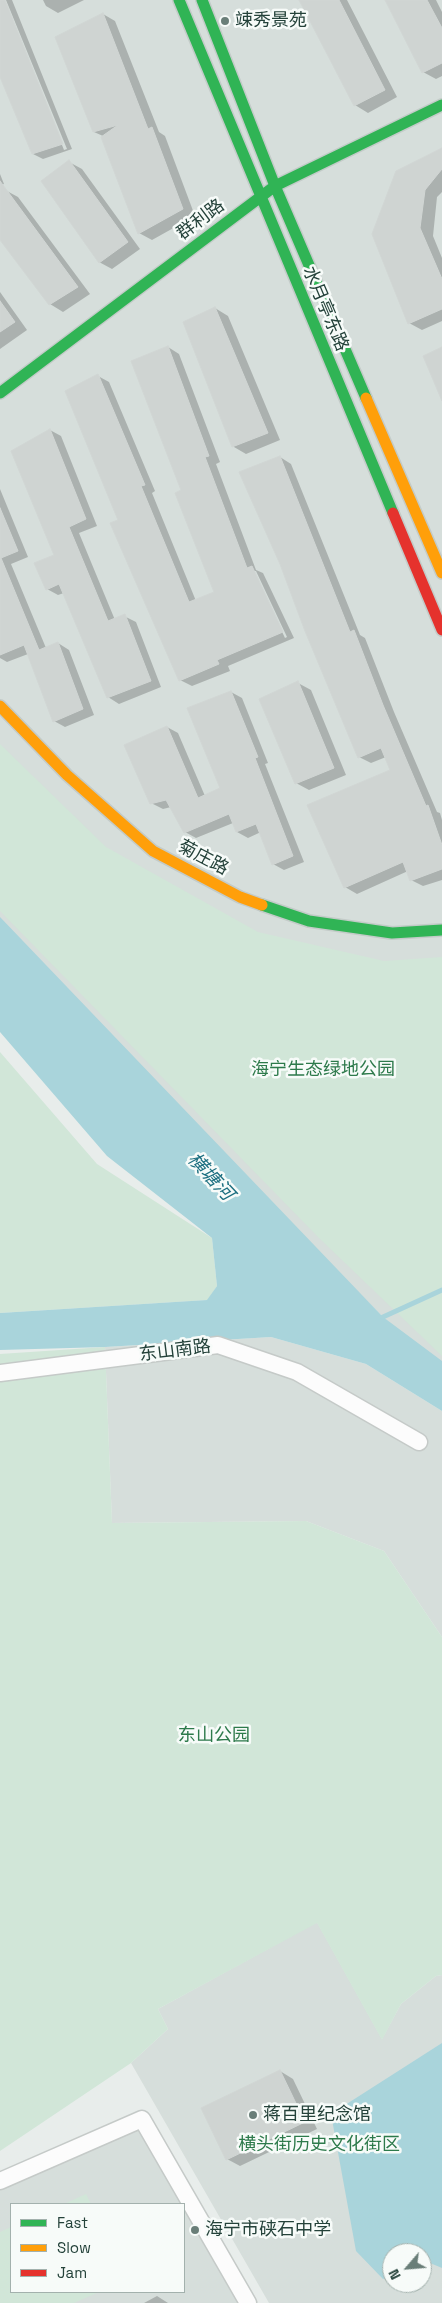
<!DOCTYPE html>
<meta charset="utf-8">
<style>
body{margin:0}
#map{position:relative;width:442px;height:2303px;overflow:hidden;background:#e8edeb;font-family:"Space Grotesk",sans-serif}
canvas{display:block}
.legend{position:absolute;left:10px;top:2203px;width:175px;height:90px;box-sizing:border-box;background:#f7fbf9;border:1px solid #a3b1ad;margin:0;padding:6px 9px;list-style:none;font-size:15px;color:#24423a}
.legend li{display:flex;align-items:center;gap:10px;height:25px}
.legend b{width:25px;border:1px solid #a3b1ad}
.north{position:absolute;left:382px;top:2243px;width:50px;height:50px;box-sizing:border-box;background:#f7fbf9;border:1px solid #a3b1ad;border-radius:50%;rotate:243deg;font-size:14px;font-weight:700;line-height:20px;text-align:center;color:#24423a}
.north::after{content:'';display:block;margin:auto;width:18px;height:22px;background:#697e78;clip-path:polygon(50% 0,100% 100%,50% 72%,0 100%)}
</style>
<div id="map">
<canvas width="442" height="2303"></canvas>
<ul class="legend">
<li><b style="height:6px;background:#30b455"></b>Fast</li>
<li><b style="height:6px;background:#ff9f0a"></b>Slow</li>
<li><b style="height:6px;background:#e5322d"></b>Jam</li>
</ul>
<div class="north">N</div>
</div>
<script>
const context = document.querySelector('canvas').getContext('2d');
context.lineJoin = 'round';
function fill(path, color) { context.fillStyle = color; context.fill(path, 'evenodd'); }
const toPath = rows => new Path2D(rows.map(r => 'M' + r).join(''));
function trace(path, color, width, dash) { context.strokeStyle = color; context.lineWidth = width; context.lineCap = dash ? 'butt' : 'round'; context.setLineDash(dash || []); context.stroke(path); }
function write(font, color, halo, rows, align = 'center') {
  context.font = font + ' "Space Grotesk","Noto Sans SC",sans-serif'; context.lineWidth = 5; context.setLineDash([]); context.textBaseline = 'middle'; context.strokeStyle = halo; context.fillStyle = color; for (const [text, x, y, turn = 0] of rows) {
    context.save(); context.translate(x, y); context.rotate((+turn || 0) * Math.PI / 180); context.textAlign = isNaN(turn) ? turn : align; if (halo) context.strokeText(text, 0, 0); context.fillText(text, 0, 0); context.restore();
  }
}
fill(toPath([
 [0,0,442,0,442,1371,383,1317,0,938],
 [271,1337,366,1364,442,1411,442,1637,384,1551,306,1521,112,1523,105,1347],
 [317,1922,382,2039,401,2004,436,1976,442,1975,442,2303,269,2303,131,2063,168,2029,158,2009],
 [392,2253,422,2253,422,2283,392,2283],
 [142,2119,248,2303,0,2303,0,2181],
 [11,2204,184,2204,184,2292,11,2292]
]), '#d6dedb');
fill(toPath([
 [0,744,106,847,258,932,384,961,442,957,442,1356,319,1238,0,911],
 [0,1052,97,1164,212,1238,217,1286,208,1300,0,1313],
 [105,1347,112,1523,306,1521,384,1551,442,1637,442,1975,436,1976,401,2004,382,2040,317,1923,158,2009,168,2029,131,2063,0,2151,0,1354],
 [86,2194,91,2204,64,2204],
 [11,2227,11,2292,99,2292,74,2303,0,2303,0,2232]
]), '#d1e6d8');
fill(toPath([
 [0,917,383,1317,442,1361,442,1411,366,1364,271,1337,105,1347,0,1350,0,1313,207,1300,217,1286,212,1238,107,1156,0,1032],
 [442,2043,442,2268,430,2263,422,2266,422,2253,392,2253,392,2276,383,2279,356,2251,331,2114]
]), '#a9d4db');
fill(toPath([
 [0,0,4,0,64,150,67,149,6,0,12,0,72,149,43,159,33,154,0,75],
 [43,0,84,0,58,13,46,6],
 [304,0,347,0,397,97,368,113,355,105],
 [386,0,436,0,442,12,442,76,436,79,423,72],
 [103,14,115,21,159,132,165,136,195,216,152,240,139,233,103,136,94,132,57,37],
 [442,149,442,192,437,197,433,236,442,258,442,321,422,330,409,323,374,234],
 [69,162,82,169,140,249,112,269,99,262],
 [0,174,4,184,0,185],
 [5,190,18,197,90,294,63,312,50,304,0,238,0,195],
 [0,292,27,330,0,349],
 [215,308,228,316,280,440,246,454,234,447,185,323],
 [168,347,179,354,220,462,216,464,256,570,263,573,294,638,228,666,230,671,192,686,180,680,120,521,98,376,109,382,155,491,152,493,196,601,215,593,183,490],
 [253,571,256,571,287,637,285,638],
 [50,430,61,436,97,526,79,533,115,620,124,616,136,622,161,687,119,704,108,697,64,593,58,595,47,589,56,556],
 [280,457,291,464,360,635,365,638,394,712,437,812,440,813,442,820,442,880,423,886,411,880,408,871,357,894,345,887,392,771,386,757,371,763,359,757],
 [0,489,28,557,11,564,46,648,58,643,69,650,94,715,65,727,54,721,28,654,7,662,0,658],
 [298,683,311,690,346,775,309,790,296,783],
 [231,692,242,698,268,763,265,764,304,862,284,870,273,864,261,832,248,838,237,832,233,823,196,838,185,832,171,807,163,809,151,803,167,727,178,733,205,796,222,789],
 [280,2071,293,2079,317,2129,240,2166,227,2159],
 [157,2296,168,2303,144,2303]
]), '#0003');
trace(toPath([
 [383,1317,442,1290]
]), '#a9d4db', 5);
const building = toPath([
 [0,0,5,0,63,144,32,154,0,77,0,0],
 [299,0,339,0,385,90,354,106,299,0],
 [385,0,427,0,442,28,442,63,422,73,385,0],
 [103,13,148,129,152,127,183,209,138,234,101,137,118,125,93,132,55,37,103,13],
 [442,148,442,169,425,190,420,228,442,279,442,309,408,324,372,234,396,171,442,148],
 [69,160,128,242,99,263,41,181,69,160],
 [0,181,78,287,49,305,0,240,0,181],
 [0,301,15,322,0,332,0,301],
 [215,307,268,433,232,447,183,322,215,307],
 [168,346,209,456,205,457,247,568,252,566,283,632,217,660,219,664,179,681,110,523,118,520,65,391,98,374,145,485,141,486,189,602,214,592,175,493,181,490,131,361,168,346],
 [442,347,442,401,423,356,442,347],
 [50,429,86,519,69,527,108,621,125,614,151,681,107,698,59,584,46,590,34,563,54,555,11,451,50,429],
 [280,456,350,632,354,630,383,705,426,806,428,805,442,845,442,869,410,881,403,862,344,888,307,805,390,770,381,748,358,758,305,631,280,564,239,472,280,456],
 [0,508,18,551,1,558,39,650,58,642,83,709,53,722,24,645,0,655,0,508],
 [298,681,334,768,295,784,259,699,298,681],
 [231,691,258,757,255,758,293,856,272,865,256,824,236,832,229,814,184,833,166,800,150,804,124,745,167,726,198,798,220,788,187,708,231,691],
 [280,2070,305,2122,226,2160,201,2108,280,2070]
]);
fill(building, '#cfd4d2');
trace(building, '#d1d6d4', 1);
const street = toPath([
 [0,1373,218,1345,297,1372,419,1442],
 [0,2181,142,2119,248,2303]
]);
const fast = toPath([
 [179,0,393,513],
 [202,0,275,186,366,398],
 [0,393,275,186,442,105],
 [262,905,309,921,392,933,442,930]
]);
const slow = toPath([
 [366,398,442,573],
 [0,706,67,775,153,851,240,897,262,905]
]);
const jam = toPath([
 [393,513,442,630]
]);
trace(street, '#c5cac8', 19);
trace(fast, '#c3cbc8', 14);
trace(slow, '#c3cbc8', 14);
trace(jam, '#c3cbc8', 14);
trace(street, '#fcfcfc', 16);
trace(fast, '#30b455', 11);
trace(slow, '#ff9f0a', 11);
trace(jam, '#e5322d', 11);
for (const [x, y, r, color] of [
 [225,21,5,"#697e78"],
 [253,2115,5,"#697e78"],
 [195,2230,5,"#697e78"]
]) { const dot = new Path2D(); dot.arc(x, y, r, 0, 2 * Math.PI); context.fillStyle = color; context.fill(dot); trace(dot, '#f7fbf9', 2); }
write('18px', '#24423a', '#f7fbf9', [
 ["竦秀景苑",235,21],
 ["蒋百里纪念馆",263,2115],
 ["海宁市硖石中学",205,2230]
], 'left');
write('18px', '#24423a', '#f7fbf9', [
 ["群利路",201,220,-37],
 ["水月亭东路",325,309,67],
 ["菊庄路",203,858,28],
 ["东山南路",175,1351,-7]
]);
write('18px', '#2d7a4b', '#f7fbf9', [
 ["海宁生态绿地公园",323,1070],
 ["东山公园",214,1736],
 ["横头街历史文化街区",319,2145]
]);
write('italic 19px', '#1c6f80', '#f7fbf9', [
 ["横塘河",210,1177,47]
]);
</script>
